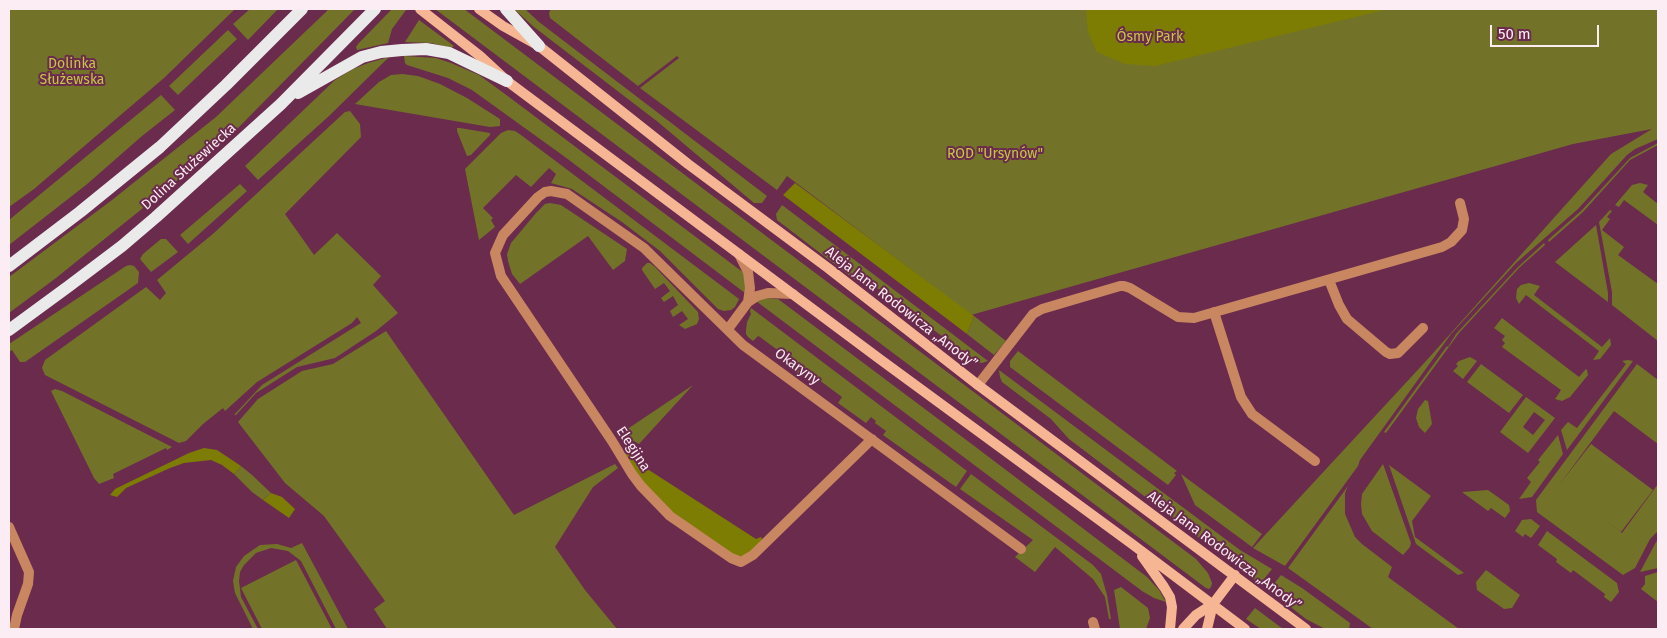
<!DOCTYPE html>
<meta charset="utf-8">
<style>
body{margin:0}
#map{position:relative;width:1667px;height:638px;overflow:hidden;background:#6b2b4d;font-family:"Fira Sans",sans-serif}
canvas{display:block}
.frame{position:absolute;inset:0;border:10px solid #fcecf3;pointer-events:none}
.scale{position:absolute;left:1490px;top:25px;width:109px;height:22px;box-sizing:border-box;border:2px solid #fcecf3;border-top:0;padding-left:6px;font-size:15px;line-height:18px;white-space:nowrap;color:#fcecf3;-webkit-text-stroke:4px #6b2b4d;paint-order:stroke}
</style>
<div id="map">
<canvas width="1667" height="638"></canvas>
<div class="frame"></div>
<div class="scale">50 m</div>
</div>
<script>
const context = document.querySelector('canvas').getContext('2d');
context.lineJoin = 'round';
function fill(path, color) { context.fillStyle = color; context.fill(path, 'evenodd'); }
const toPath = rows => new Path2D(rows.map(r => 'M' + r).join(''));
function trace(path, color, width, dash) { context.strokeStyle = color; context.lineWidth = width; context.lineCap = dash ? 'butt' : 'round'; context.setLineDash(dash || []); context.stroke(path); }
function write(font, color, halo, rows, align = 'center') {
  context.font = font + ' "Fira Sans",sans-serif'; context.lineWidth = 4; context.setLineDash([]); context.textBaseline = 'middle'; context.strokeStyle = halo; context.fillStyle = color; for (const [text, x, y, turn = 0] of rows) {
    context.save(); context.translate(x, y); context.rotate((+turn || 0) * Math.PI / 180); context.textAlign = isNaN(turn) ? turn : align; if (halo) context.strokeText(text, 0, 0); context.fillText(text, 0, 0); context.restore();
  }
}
fill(toPath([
 [9,9,235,9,164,78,34,189,9,207],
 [250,9,278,9,248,40,233,24],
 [329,9,355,9,239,127,199,163,56,278,9,313,9,277,112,200,216,117],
 [392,9,405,9,406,10,392,29,388,43,357,50,356,47,358,44],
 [435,9,464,9,1196,559,1208,573,1212,583,1211,587,1209,589,1206,588],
 [514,9,525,9,539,22,767,196,762,203,754,203,658,122,534,27],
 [551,9,1658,9,1658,139,1635,149,1627,155,1578,209,1516,263,1451,334,1360,460,1358,466,1285,566,1253,548,1426,361,1611,154,1652,129,1573,144,971,315,787,176,777,190,640,88,679,58,677,56,638,86,550,18,549,13],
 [419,20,454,46,451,48,431,43,405,42],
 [228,30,237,39,178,95,169,86],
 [404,56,436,58,451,63,479,75,505,94,744,273,746,284,745,293,565,157,472,90,448,78,407,65,405,63],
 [389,57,329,116,258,180,245,166,335,80,353,69,368,63],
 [402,74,418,76,440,84,467,98,500,119,500,126,490,127,355,104,379,82,391,75],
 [161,95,175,110,142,136,86,185,9,245,9,220],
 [350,111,360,124,361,137,285,214,314,255,337,233,381,276,373,285,398,313,376,331,335,358,297,367,256,393,236,415,234,415,262,385,361,323,357,317,352,323,257,382,225,411,223,408,203,424,186,441,179,443,45,375,42,368,45,360,146,287,160,300,166,293,157,280,214,233,345,112],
 [460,128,490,133,490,135,471,155,467,156,457,131,457,128],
 [508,130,515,131,521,135,739,299,735,307,731,310,724,311,718,309,660,251,622,222,572,189,551,183,556,174,549,168,531,187,516,175,483,208,493,218,491,220,495,227,479,240,465,169,501,133],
 [1658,143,1658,145,1630,160,1583,212,1549,242,1548,240,1582,210,1630,158],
 [1640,183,1648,185,1643,192,1658,204,1658,225,1624,200,1619,207,1615,205,1632,185],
 [240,184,247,191,188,244,180,235],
 [550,203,561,205,627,249,625,261,613,270,588,236,520,284,512,274,508,261,507,254,511,243,536,213,545,204],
 [782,205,988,361,982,363,976,362,881,290,854,279,777,220,776,214],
 [1610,210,1612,211,1607,217,1610,219,1602,230,1624,247,1618,255,1658,284,1658,341,1612,305,1612,292,1599,222],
 [1596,225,1608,293,1608,302,1555,262],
 [161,239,166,239,178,252,151,272,140,259,143,254],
 [1544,243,1545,245,1520,267,1459,333,1386,433,1384,432,1447,346,1448,347,1456,334,1518,267],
 [647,263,650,263,655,267,698,312,699,319,697,324,685,329,679,325,688,319,682,311,673,317,670,311,678,305,673,296,664,302,661,298,670,291,664,283,655,289,642,270,642,268],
 [130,265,134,266,139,272,138,283,25,362,20,362,12,350,9,352,9,344,126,266],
 [1529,283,1540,286,1534,295,1602,347,1610,338,1611,345,1600,359,1593,360,1599,351,1526,295,1519,304,1516,298,1517,289,1521,285],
 [764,298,778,299,973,445,1147,577,1159,590,1166,602,1154,598,1142,591,756,301],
 [751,308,967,471,956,487,883,435,886,431,875,423,876,421,871,417,866,423,838,403,842,397,803,368,798,374,787,366,791,360,760,337,758,336,753,341,748,337,746,334,746,330,747,322,751,314,750,311],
 [974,316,1006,341,994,355,967,334],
 [1502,318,1579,377,1586,369,1587,370,1588,375,1570,397,1562,401,1555,399,1561,390,1502,347,1505,343,1502,340,1505,336,1494,328],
 [386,331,514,515,615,464,618,468,593,487,555,547,585,590,617,629,387,629,374,609,385,601,324,516,285,483,238,422,258,399,302,371,333,364],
 [1018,351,1177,471,1174,473,1176,475,1168,485,1010,367,1010,361],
 [1470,357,1477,361,1463,379,1453,371,1458,366,1456,364,1459,361],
 [1628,360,1633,361,1567,450,1561,430,1568,422,1577,428,1626,364,1622,361],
 [1481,364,1523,395,1509,413,1467,382],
 [1637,364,1658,380,1658,444,1614,411,1559,485,1591,444,1653,490,1621,532,1605,520,1622,533,1658,484,1658,531,1650,539,1635,568,1623,575,1537,512,1536,500],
 [999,370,1240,550,1272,569,1260,584,1069,439,1051,419,1002,382,1000,377],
 [693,385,639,444,627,437,623,432],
 [55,389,62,391,172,447,167,450,166,448,113,474,114,478,99,484,94,478,51,391],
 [1526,397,1555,418,1528,453,1500,432],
 [1534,412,1545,420,1533,435,1523,427],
 [1425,400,1428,401,1432,424,1425,433,1419,427,1416,418,1418,409],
 [1558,435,1563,454,1532,497,1519,499,1531,482,1527,478,1540,462,1538,460],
 [1383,464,1411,543,1410,547,1403,555,1372,531,1362,514,1361,504,1362,494],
 [1389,465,1431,496,1412,521,1415,537,1464,573,1458,575,1416,544],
 [241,466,252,475,271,493,263,500,252,492,234,474],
 [971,474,1093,565,1101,574,1107,595,1111,619,1109,619,1105,597,1093,579,1055,547,1035,572,1015,557,1033,540,960,489],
 [1181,474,1262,534,1252,547,1195,505],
 [1348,486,1345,493,1345,514,1355,537,1362,544,1392,567,1388,577,1459,629,1373,629,1288,568],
 [1488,490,1509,505,1510,511,1505,518,1491,508,1488,511,1462,492],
 [1531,519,1540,526,1531,538,1525,534,1523,537,1515,531,1522,520],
 [1547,531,1617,583,1619,592,1611,602,1604,597,1605,594,1573,570,1571,573,1556,562,1557,559,1538,545],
 [1658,540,1658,568,1640,572,1656,542],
 [302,543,348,629,336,629,301,561,288,551,271,548,256,553,244,565,240,572,239,581,241,597,258,629,253,629,235,593,233,581,236,567,244,556,260,545,277,544,291,548],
 [296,560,332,629,262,629,241,588],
 [1486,570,1520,595,1512,608,1504,609,1477,590,1476,582],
 [1658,572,1658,602,1641,589,1645,584,1645,576],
 [1281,575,1302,588,1350,623,1349,629,1325,629,1306,619,1269,590],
 [1121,587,1148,608,1150,618,1146,629,1120,629,1114,590],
 [1255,608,1283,629,1261,629,1246,619]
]), '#727328');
fill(toPath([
 [1086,9,1388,9,1155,66,1125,64,1097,52,1088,32],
 [795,183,974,316,967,334,783,195],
 [204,448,217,450,241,466,234,474,222,465,211,460,184,463,170,468,126,488,117,497,110,495,115,489,189,453],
 [628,452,638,459,638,463,756,539,761,537,762,539,758,546,742,557,735,556,675,515,642,481,624,457,626,453],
 [271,493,282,497,295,509,289,518,263,500]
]), '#7d7d03');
trace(toPath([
 [739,254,748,272,750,288,748,302],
 [1329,280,1339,305,1347,319,1386,352,1390,354,1398,353,1423,328],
 [1214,312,1241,397,1252,414,1315,461],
 [728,329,748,302,757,296,768,293,793,294],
 [978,385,1033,314,1042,309,1120,286,1124,286,1130,288,1178,317,1194,318,1442,247,1451,242,1462,230,1464,219,1460,203],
 [872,439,753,555,741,562,731,558,670,516,641,486,632,474,612,441,501,276,495,253,503,235,538,197,545,192,551,191,567,194,644,248,743,345,1021,549],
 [9,527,29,572,28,584,17,615,14,629],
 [1093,622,1095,629]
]), '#c88661', 10);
trace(toPath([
 [420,9,480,56,507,81,881,360,1132,544,1245,629],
 [479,9,503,26,539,46,688,164,828,268,978,385,1306,629],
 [1142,556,1164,587,1170,597,1172,607,1170,629],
 [1183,629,1196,615,1213,604,1235,575],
 [1207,629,1213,604]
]), '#f6b693', 10);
trace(toPath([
 [506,9,539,46],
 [298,93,362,57,381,52,402,50,426,49,449,53,507,81],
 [9,266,80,212,160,147,226,85,302,9],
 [9,330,69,286,122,246,156,217,281,104,375,9]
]), '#eaeaea', 12);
write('14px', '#c5c646', '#6b2b4d', [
 ["Ósmy Park",1150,37],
 ["Dolinka",72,64],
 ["Służewska",72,80],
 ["ROD \"Ursynów\"",995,154]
]);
write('14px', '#fcecf3', '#6b2b4d', [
 ["Dolina Służewiecka",189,167,-42],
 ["Aleja Jana Rodowicza „Anody”",901,308,38],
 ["Okaryny",797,367,36],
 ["Elegijna",633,449,57],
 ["Aleja Jana Rodowicza „Anody”",1224,551,37]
]);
</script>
